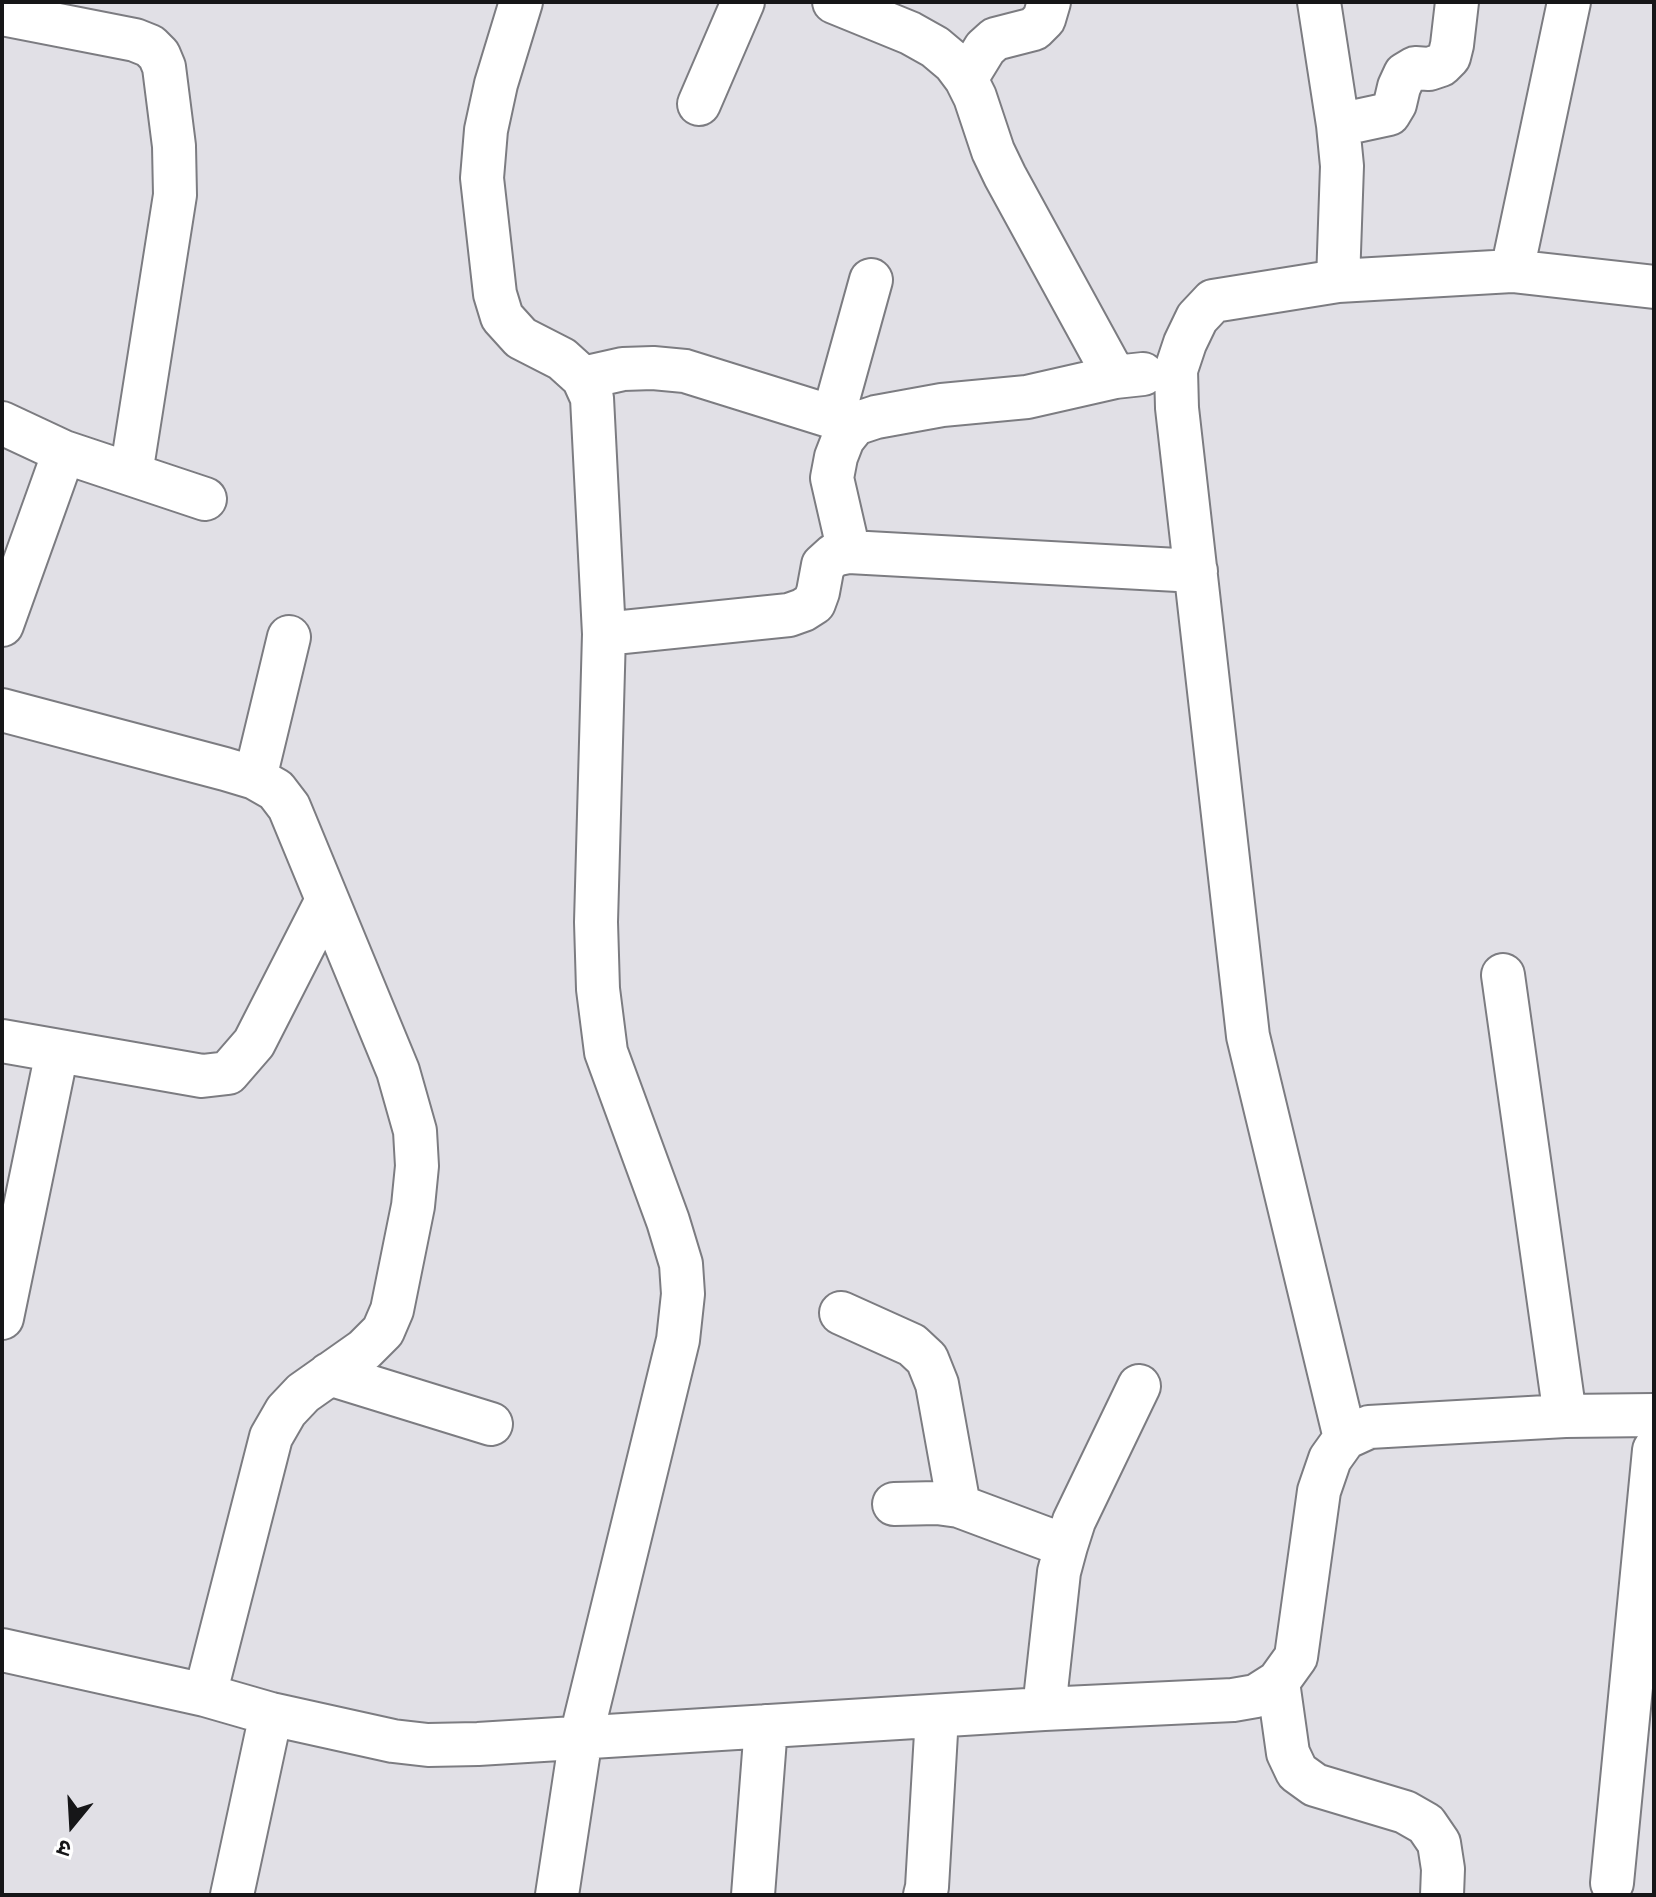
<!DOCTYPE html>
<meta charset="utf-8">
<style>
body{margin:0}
#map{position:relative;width:1656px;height:1897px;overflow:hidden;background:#e1e0e6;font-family:"Varela Round","Noto Sans Devanagari",sans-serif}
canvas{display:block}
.frame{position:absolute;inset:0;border:4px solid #161618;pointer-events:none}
.north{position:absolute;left:32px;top:1785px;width:80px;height:80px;-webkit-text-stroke:6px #fff;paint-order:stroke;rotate:198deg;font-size:22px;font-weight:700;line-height:32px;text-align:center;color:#161618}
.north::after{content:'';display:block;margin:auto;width:28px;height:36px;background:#161618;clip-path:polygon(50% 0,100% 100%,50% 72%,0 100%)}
</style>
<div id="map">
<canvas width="1656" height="1897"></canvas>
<div class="frame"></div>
<div class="north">उ</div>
</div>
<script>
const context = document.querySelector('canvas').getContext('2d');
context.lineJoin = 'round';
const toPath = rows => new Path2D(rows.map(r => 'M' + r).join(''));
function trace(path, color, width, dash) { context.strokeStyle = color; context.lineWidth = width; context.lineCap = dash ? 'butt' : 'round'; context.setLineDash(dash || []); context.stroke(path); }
const minor = toPath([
 [521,2,496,84,486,130,482,178,495,294,502,317,521,338,562,359,583,378,592,398,604,634,596,922,598,989,606,1052,668,1221,681,1264,683,1294,678,1340,581,1737,557,1895],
 [834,2,910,33,935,47,954,63,966,79,975,97,993,151,1005,176,1115,377],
 [1319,2,1338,125,1342,166,1338,281],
 [2,14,135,40,150,46,159,55,164,67,174,146,175,195,131,474],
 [966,79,985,48,995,39,1034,29,1044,19,1049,2],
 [699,104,743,2],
 [1338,125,1389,114,1395,104,1399,87,1405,74,1415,68,1429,69,1441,65,1449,57,1452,45,1457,2],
 [1512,271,1654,287],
 [583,378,623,369,653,368,685,371,855,424],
 [833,417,871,280],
 [2,423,64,452,2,625],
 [64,452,205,499],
 [849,552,832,478,836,457,843,439,855,424,876,417,942,405,1027,397,1115,377,1143,374],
 [604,634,789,615,803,610,814,603,818,592,823,565,834,555,849,552,1196,571],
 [2,710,225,769,255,778,276,790,289,807,398,1071,415,1131,417,1166,413,1206,392,1310,383,1331,364,1350,303,1393,286,1411,271,1437,205,1695],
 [255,778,289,637],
 [1503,975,1565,1416],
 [2,1041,202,1076,228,1073,254,1043,327,900],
 [841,1313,912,1345,927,1359,937,1384,959,1506],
 [2,1318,57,1052],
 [329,1374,491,1424],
 [1345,1438,1248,1036,1177,408,1176,370,1185,343,1197,318,1213,301,1338,281,1512,271,1569,2],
 [894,1504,937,1503,959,1506,1066,1546],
 [2,1650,205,1695,271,1714,393,1741,428,1745,478,1744,1044,1709,1233,1700,1256,1696,1278,1682,1296,1657,1319,1491,1330,1459,1345,1438,1369,1427,1565,1416,1654,1415],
 [1278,1682,1288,1753,1297,1772,1315,1785,1405,1812,1426,1824,1439,1843,1443,1869,1442,1895],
 [1044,1709,1059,1572,1066,1546,1074,1521,1139,1386],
 [1612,1883,1654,1450],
 [232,1895,271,1714],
 [753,1895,766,1726],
 [925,1895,927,1887,937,1716]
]);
trace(minor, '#7c7c81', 46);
trace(minor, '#fff', 42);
</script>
